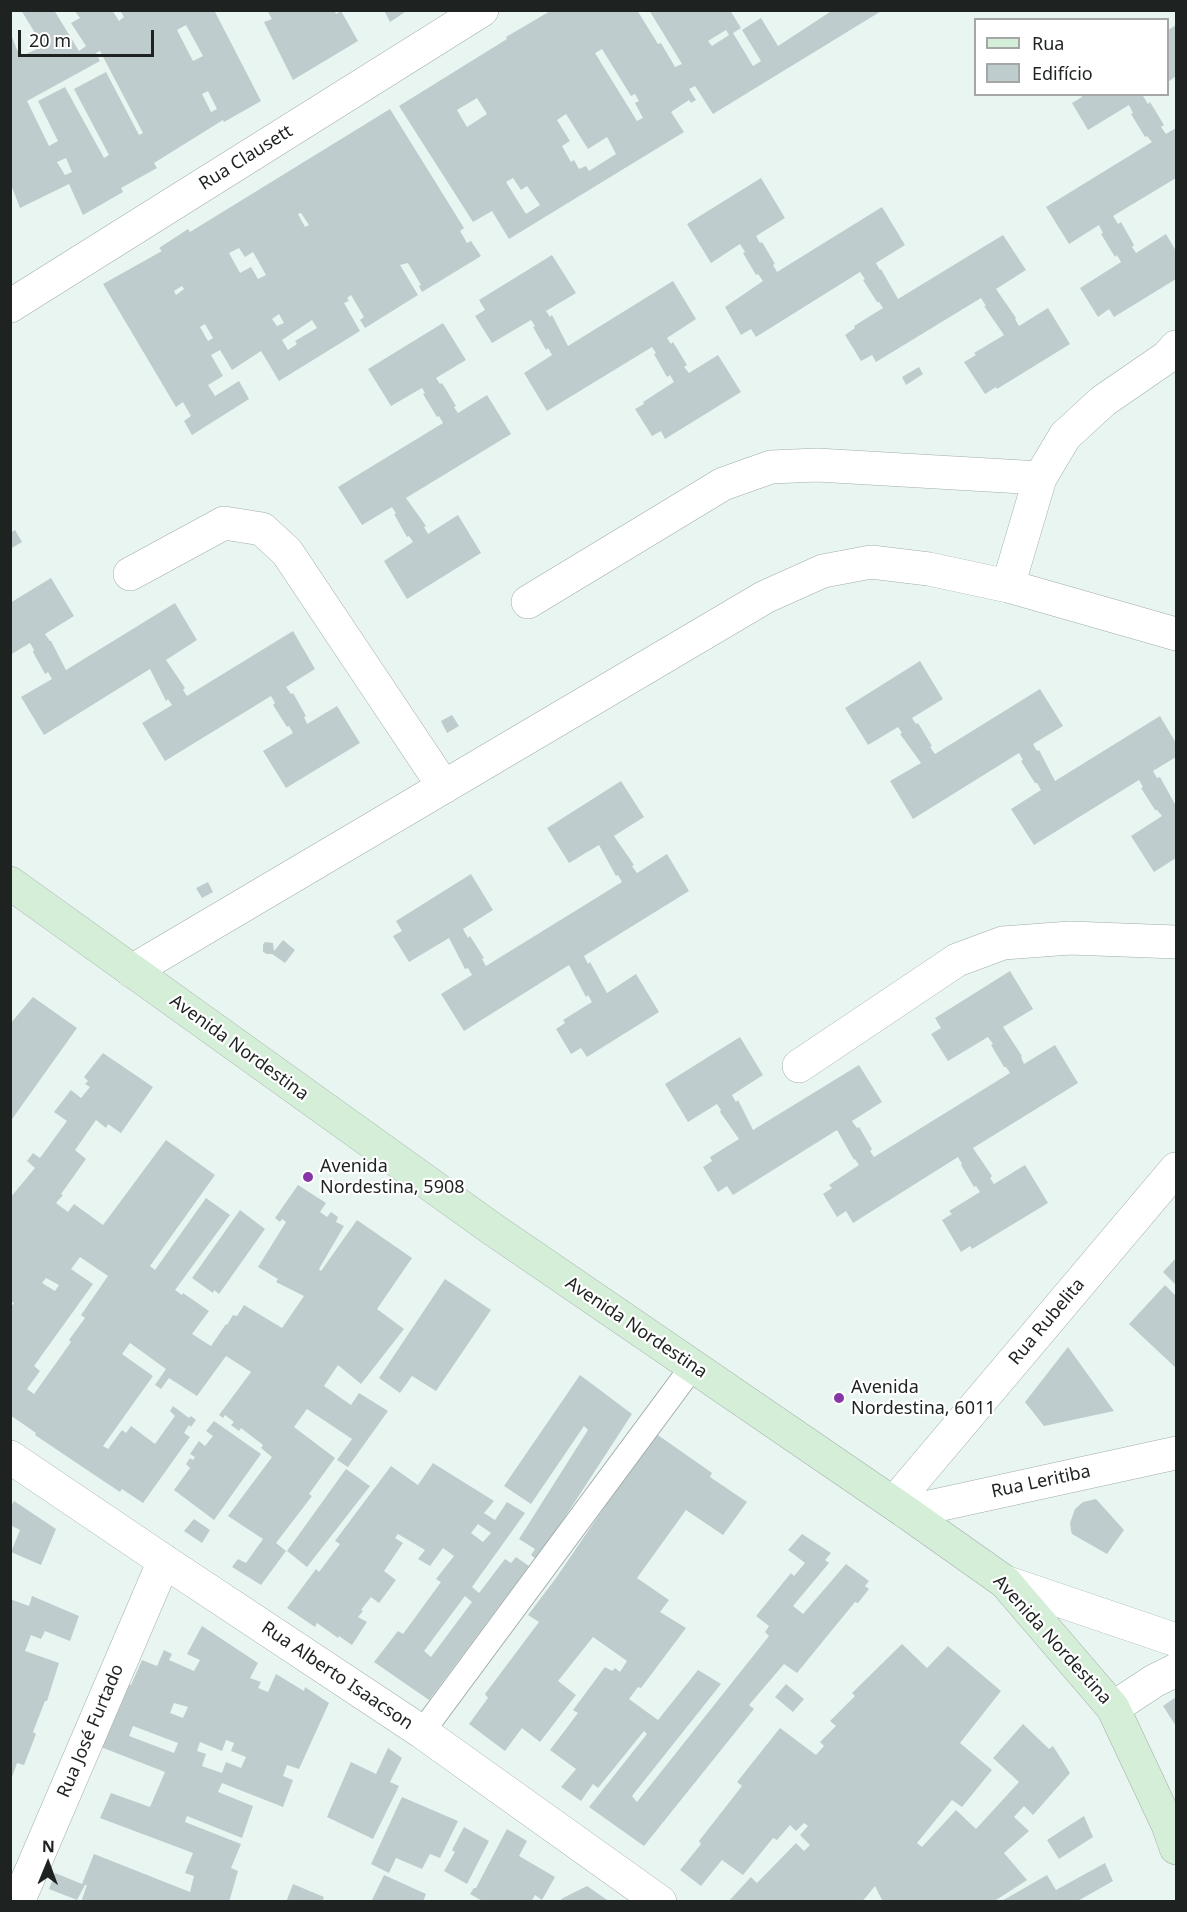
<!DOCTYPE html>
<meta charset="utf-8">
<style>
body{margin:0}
#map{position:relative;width:1187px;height:1912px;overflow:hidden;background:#e9f5f1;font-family:"Noto Sans",sans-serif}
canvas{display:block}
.frame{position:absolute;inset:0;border:12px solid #1e2221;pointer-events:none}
.legend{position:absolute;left:974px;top:18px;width:195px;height:78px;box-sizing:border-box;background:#fff;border:2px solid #a5a7a6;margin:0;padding:8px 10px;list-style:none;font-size:18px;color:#1e2221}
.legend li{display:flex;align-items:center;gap:12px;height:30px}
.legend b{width:30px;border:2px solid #a5a7a6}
.north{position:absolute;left:18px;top:1834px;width:60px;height:60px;-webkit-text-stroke:4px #fff;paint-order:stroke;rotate:1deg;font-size:16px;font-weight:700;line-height:24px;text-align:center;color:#1e2221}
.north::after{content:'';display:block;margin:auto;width:21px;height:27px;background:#1e2221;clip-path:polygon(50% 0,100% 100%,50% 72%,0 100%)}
.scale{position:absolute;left:18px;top:30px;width:136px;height:27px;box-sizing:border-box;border:3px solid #1e2221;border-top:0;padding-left:8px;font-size:18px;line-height:21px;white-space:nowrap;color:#1e2221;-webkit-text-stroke:4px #fff;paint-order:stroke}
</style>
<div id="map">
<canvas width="1187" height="1912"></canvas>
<div class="frame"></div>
<ul class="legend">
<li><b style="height:8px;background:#d4eed7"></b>Rua</li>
<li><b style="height:16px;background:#bfcccd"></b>Edifício</li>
</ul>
<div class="north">N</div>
<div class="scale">20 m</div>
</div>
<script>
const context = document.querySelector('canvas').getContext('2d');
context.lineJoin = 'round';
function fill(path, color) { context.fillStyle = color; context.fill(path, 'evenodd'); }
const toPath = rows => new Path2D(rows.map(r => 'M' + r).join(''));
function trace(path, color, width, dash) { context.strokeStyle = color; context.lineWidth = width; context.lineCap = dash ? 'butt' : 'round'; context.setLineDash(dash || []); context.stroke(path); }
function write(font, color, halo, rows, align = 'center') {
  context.font = font + ' "Noto Sans",sans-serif'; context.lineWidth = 4.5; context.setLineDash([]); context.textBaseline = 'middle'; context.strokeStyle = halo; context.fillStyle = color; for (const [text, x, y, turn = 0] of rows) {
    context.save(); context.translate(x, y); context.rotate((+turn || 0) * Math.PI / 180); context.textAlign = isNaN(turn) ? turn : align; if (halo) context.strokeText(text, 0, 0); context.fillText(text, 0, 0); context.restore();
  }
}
fill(toPath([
 [21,10,54,10,79,51,86,46,71,23,80,18,74,10,112,10,119,21,124,17,120,10,214,10,261,101,224,122,223,120,154,163,157,168,121,188,123,192,83,215,69,184,20,208,10,182,10,32,20,57,43,46],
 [186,25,203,56,193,61,177,30],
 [100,51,143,133,139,135,106,72,74,89,109,155,104,158,65,87,38,101,58,141,49,146,27,101,100,61,96,53],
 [208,91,217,109,211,112,202,94],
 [66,158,72,172,65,175,57,162],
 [267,10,334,10,336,14,341,11,358,41,293,80,264,22,272,19],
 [384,10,408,10,390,22],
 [552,10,637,10,658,44,661,43,675,67,682,64,649,10,730,10,741,28,733,33,753,66,761,61,742,30,761,18,778,46,833,10,883,10,713,114,695,86,689,89,696,100,691,103,689,100,671,112,684,132,509,239,492,211,473,222,399,106,507,39,506,37],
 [726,30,729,35,712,46,708,41],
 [602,49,631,96,635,94,639,101,635,103,643,118,637,121,595,53],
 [477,98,487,114,467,127,457,110],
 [566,114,588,149,607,137,616,154,589,171,586,166,579,169,574,160,571,162,562,146,570,141,557,120],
 [513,178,521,190,527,186,540,205,526,214,506,182],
 [1176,25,1176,76,1168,82,1168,30],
 [1080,94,1146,94,1143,96,1148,104,1150,102,1164,125,1161,127,1166,134,1176,128,1176,178,1113,216,1118,224,1121,222,1134,245,1132,247,1136,253,1166,234,1176,251,1176,279,1114,317,1109,309,1098,317,1080,288,1121,262,1117,255,1115,257,1101,234,1103,233,1099,225,1069,244,1046,207,1152,142,1147,136,1145,137,1131,114,1133,113,1129,105,1088,130,1072,103,1082,97],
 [390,109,464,228,460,231,467,243,471,241,481,256,422,292,419,286,421,285,408,263,400,265,418,295,365,328,360,320,364,317,351,295,347,298,349,301,344,303,360,331,279,381,261,351,232,370,220,350,211,355,223,376,208,385,215,396,239,381,249,399,192,435,184,421,191,416,183,402,176,407,103,284,162,251,159,248,188,229,190,232],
 [301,213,309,225,305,227,298,214],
 [239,248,245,257,253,252,266,275,258,279,251,267,240,273,229,253],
 [182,286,184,289,176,295,174,291],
 [279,314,284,323,277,326,272,319],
 [312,320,317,328,295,341,297,344,288,350,282,340],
 [205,324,213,338,208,341,200,327],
 [761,178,785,218,756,236,760,243,762,242,775,264,773,265,777,272,882,207,905,245,876,263,880,270,881,269,898,299,1003,235,1026,270,996,289,1016,318,1015,319,1019,326,1048,308,1070,344,997,389,996,387,985,394,964,362,976,355,974,353,1004,335,984,306,986,306,981,298,876,362,872,355,861,361,845,335,855,328,854,326,883,308,879,302,877,302,863,280,865,279,860,272,756,337,751,329,741,335,725,307,763,281,758,274,756,275,743,253,745,252,740,244,711,263,687,224],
 [552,255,576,293,546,311,550,317,552,315,568,346,673,281,696,319,667,338,671,344,673,342,687,365,684,367,689,373,718,355,741,392,665,439,661,431,652,436,635,409,644,404,643,402,674,382,670,375,667,377,654,354,656,353,652,347,547,411,524,373,552,355,548,348,546,350,533,327,535,326,531,320,492,343,475,316,485,310,479,300],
 [443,323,466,360,436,378,440,384,442,383,456,406,454,407,458,413,487,395,511,434,406,498,426,526,424,527,428,534,458,515,481,553,407,599,384,561,413,542,409,536,407,537,394,514,396,514,392,507,362,525,338,487,443,423,439,416,437,417,423,394,425,393,422,388,391,406,368,369],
 [919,367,923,374,906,385,902,377],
 [15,530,22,542,10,549,10,533],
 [51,578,74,616,45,634,50,641,51,641,66,670,175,603,197,640,166,660,185,688,183,690,187,696,293,631,315,669,286,687,291,694,293,693,306,716,304,717,307,724,337,706,360,743,286,788,263,751,293,733,289,726,287,727,273,705,275,703,271,696,165,761,142,723,172,705,168,699,166,701,150,669,44,735,21,697,52,679,48,672,45,674,33,652,34,650,30,643,10,655,10,603],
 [920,661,943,699,912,718,916,724,918,723,932,746,930,747,935,754,1040,689,1063,726,1033,744,1037,751,1039,750,1055,781,1160,716,1176,743,1176,757,1153,771,1157,778,1160,777,1176,806,1176,858,1154,872,1131,836,1162,816,1157,810,1155,810,1141,788,1143,787,1139,780,1034,845,1011,809,1041,790,1037,783,1035,783,1021,761,1023,760,1019,753,913,819,890,781,921,763,900,734,902,733,898,727,868,745,845,708],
 [452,715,459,726,447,733,441,721],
 [621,781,644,817,614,836,634,865,632,866,637,873,667,854,689,891,584,956,588,964,590,962,607,993,636,974,659,1012,587,1057,581,1048,571,1054,556,1029,565,1023,563,1020,592,1002,588,995,586,997,569,965,464,1031,441,994,472,975,468,968,465,969,449,938,409,962,393,936,402,931,396,921,471,874,493,910,463,929,468,938,470,936,484,958,482,959,486,966,622,882,618,875,616,876,599,845,569,863,547,828],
 [208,882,213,892,202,898,196,888],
 [283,940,295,950,285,963,272,954,267,954,263,952,263,945,265,942,273,943,274,951],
 [1010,971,1033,1009,1003,1027,1022,1056,1021,1057,1024,1064,1055,1045,1078,1083,973,1148,992,1176,990,1178,994,1184,1025,1165,1048,1203,972,1249,970,1246,961,1252,942,1220,952,1214,949,1211,980,1192,976,1186,974,1187,961,1165,962,1164,958,1157,853,1223,846,1211,837,1217,823,1194,832,1188,829,1185,859,1165,855,1159,854,1160,837,1130,733,1195,727,1186,718,1192,703,1167,712,1161,710,1157,739,1139,720,1112,721,1110,717,1104,688,1122,665,1084,740,1037,763,1075,732,1095,736,1102,738,1100,753,1130,859,1065,882,1102,852,1121,857,1128,859,1127,872,1149,870,1151,874,1157,1010,1073,1006,1067,1004,1067,991,1045,993,1044,988,1037,948,1061,931,1034,941,1028,935,1018],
 [33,997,77,1028,10,1122,10,1024],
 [103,1053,153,1087,121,1133,108,1124,106,1128,96,1120,75,1150,86,1159,61,1194,63,1195,56,1203,68,1212,74,1204,103,1225,166,1140,215,1175,150,1266,155,1270,206,1198,230,1215,175,1290,182,1295,183,1293,209,1311,192,1334,211,1346,226,1324,227,1325,233,1315,237,1316,244,1305,282,1328,304,1296,276,1282,278,1279,258,1267,286,1222,282,1219,280,1222,275,1218,298,1185,326,1203,320,1212,327,1217,331,1212,338,1217,336,1222,344,1226,319,1269,321,1271,357,1220,412,1258,377,1309,404,1329,361,1384,338,1365,324,1386,351,1405,359,1393,388,1411,348,1467,337,1460,352,1439,307,1409,294,1427,335,1458,309,1494,312,1496,276,1543,286,1551,261,1585,232,1567,238,1559,246,1563,263,1539,228,1516,272,1457,261,1448,263,1445,241,1428,239,1431,231,1425,234,1422,225,1415,223,1418,219,1415,251,1372,226,1356,197,1396,169,1378,161,1389,155,1385,166,1369,130,1343,122,1354,153,1376,103,1446,108,1449,122,1430,126,1433,131,1426,155,1444,175,1416,170,1411,173,1406,189,1418,191,1416,196,1420,191,1427,189,1425,184,1433,190,1437,143,1503,122,1489,120,1492,90,1472,35,1435,36,1433,10,1415,10,1308,14,1303,10,1301,10,1198,35,1168,27,1161,33,1153,40,1158,67,1121,54,1112,71,1090,81,1098,90,1087,85,1084,88,1081,84,1077],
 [80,1257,108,1276,81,1315,85,1318,69,1340,71,1342,34,1394,27,1389,40,1371,34,1366,93,1284,71,1269],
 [46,1278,59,1285,55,1291,42,1283],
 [240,1210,265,1229,219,1294,214,1290,213,1293,192,1278],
 [1176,1258,1176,1285,1163,1272],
 [445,1279,491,1310,436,1391,412,1376,400,1393,379,1378],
 [1165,1285,1176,1296,1176,1368,1129,1324],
 [1068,1347,1114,1411,1044,1426,1025,1402],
 [580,1375,632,1414,537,1560,531,1555,535,1549,519,1539,588,1430,584,1426,531,1504,504,1486],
 [214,1421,261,1454,214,1520,174,1490,190,1468,186,1464,190,1458,193,1460,195,1457,190,1454,199,1441,205,1446,213,1436,206,1431],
 [655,1433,712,1473,710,1477,747,1502,723,1535,686,1510,637,1578,669,1600,660,1612,686,1628,641,1688,638,1687,629,1699,658,1720,698,1670,721,1684,632,1796,637,1802,769,1636,765,1632,769,1626,756,1616,791,1573,794,1576,805,1563,788,1550,802,1534,831,1553,825,1560,829,1563,793,1606,803,1614,846,1564,869,1581,865,1586,869,1589,858,1603,855,1602,797,1673,784,1664,749,1705,754,1709,644,1846,589,1807,647,1734,644,1731,598,1788,593,1784,581,1801,561,1787,576,1769,550,1750,578,1713,573,1710,605,1667,612,1671,615,1668,620,1672,627,1661,593,1637,558,1681,576,1695,540,1742,522,1728,505,1751,469,1724,488,1698,485,1694,539,1622,528,1615,556,1578],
 [433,1463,494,1501,484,1513,495,1520,507,1502,525,1513,472,1587,479,1593,505,1559,511,1563,516,1557,529,1566,429,1700,374,1662,398,1631,403,1634,441,1582,436,1579,454,1556,443,1548,430,1566,418,1559,425,1550,398,1534,395,1538,403,1543,384,1571,396,1580,379,1603,371,1597,361,1610,363,1611,358,1617,367,1622,352,1645,339,1636,338,1638,317,1623,315,1627,287,1608,316,1569,319,1572,340,1544,335,1541,391,1466,418,1485],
 [478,1524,491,1533,483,1542,471,1533],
 [465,1596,472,1602,431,1657,424,1651],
 [346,1469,370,1486,307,1567,287,1551],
 [1096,1499,1124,1530,1107,1554,1072,1534,1071,1531,1070,1523,1075,1509,1083,1502],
 [14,1501,56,1529,41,1565,11,1552,20,1530,10,1525,10,1507],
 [194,1519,210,1530,202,1543,184,1531],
 [32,1596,79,1616,70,1641,45,1631,41,1639,31,1635,25,1651,59,1663,47,1701,45,1701,33,1732,36,1734,24,1765,17,1763,11,1780,10,1599,29,1606],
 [202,1626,258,1663,250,1678,261,1682,258,1688,268,1692,276,1674,304,1691,305,1687,329,1703,299,1769,287,1765,283,1776,293,1780,283,1807,222,1783,218,1792,253,1806,242,1838,187,1816,185,1822,241,1844,231,1868,238,1871,229,1902,81,1902,87,1885,85,1885,77,1900,49,1889,55,1873,82,1884,94,1854,190,1892,194,1876,185,1873,193,1853,100,1818,111,1793,150,1807,165,1772,93,1744,120,1681,131,1685,142,1660,157,1666,164,1650,172,1654,169,1660,194,1671,200,1660,187,1654],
 [174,1703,188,1707,183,1718,170,1713],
 [133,1726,178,1743,174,1753,129,1736],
 [226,1740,234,1743,231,1751,246,1757,241,1768,226,1762,222,1773,202,1766,206,1754,197,1751,200,1742,222,1751],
 [902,1644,927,1668,948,1646,1001,1691,960,1743,992,1770,962,1807,952,1800,917,1843,922,1847,956,1810,976,1829,1019,1782,993,1758,1023,1724,1049,1749,1053,1746,1070,1773,1033,1815,1024,1806,1014,1817,1029,1831,1004,1853,1027,1880,993,1902,883,1902,875,1886,862,1902,728,1902,751,1877,757,1883,796,1843,804,1851,810,1845,800,1835,808,1826,804,1823,796,1831,790,1825,777,1840,773,1838,743,1875,722,1860,701,1886,680,1870,701,1844,699,1841,742,1786,737,1782,780,1728,816,1755,824,1746,820,1742,836,1726,830,1721,855,1696,852,1693],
 [786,1684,804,1699,793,1712,775,1697],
 [1176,1697,1176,1726,1163,1706],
 [388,1748,402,1758,390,1782,399,1786,373,1839,327,1817,351,1762,376,1774],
 [402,1797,458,1821,440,1858,430,1854,422,1869,396,1858,389,1873,371,1864],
 [1084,1816,1093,1837,1059,1859,1047,1840],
 [464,1827,489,1841,467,1884,444,1871,455,1852,452,1850],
 [507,1829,527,1841,519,1856,555,1877,542,1900,535,1895,531,1902,484,1902,470,1894,474,1888,476,1888],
 [1105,1863,1113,1881,1076,1902,1000,1902,1047,1875,1056,1890],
 [384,1875,426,1894,423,1902,371,1902],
 [293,1884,324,1897,322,1902,286,1902],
 [587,1886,610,1902,562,1902,561,1899]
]), '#bfcccd');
const lane = toPath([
 [422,1732,693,1366]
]);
const street = toPath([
 [10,306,482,10],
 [130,574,224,523,262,529,287,552,444,787],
 [1008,586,1040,478,1065,436,1103,401,1167,357,1176,347],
 [528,602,723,484,771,467,817,465,1040,478],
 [132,971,765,597,823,571,871,562,929,569,1008,586,1176,634],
 [799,1066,957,960,1003,943,1070,938,1176,942],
 [10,1457,164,1561,422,1732,660,1902],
 [894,1503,1176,1169],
 [906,1512,1176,1453],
 [1005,1582,1176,1640],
 [1113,1708,1154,1681,1176,1670],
 [18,1902,164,1561]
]);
const secondary = toPath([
 [10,883,491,1228,906,1512,1005,1582,1113,1708,1168,1825,1176,1848]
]);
trace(lane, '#a1ada9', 26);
trace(street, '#a1ada9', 34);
trace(secondary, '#a1ada9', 34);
trace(lane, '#fff', 24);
trace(street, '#fff', 33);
trace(secondary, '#d4eed7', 33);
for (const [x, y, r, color] of [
 [308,1177,6,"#8736a5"],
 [839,1398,6,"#8736a5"]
]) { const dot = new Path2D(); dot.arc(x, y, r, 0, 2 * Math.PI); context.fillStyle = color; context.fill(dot); trace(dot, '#fff', 2); }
write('18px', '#1e2221', '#fff', [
 ["Rua Clausett",246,158,-32],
 ["Avenida Nordestina",239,1048,36],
 ["Rua Rubelita",1047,1322,-50],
 ["Avenida Nordestina",636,1328,34],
 ["Rua Leritiba",1041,1482,-12],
 ["Avenida Nordestina",1052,1640,48],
 ["Rua Alberto Isaacson",337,1676,34],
 ["Rua José Furtado",91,1731,-67]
]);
write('18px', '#1e2221', '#fff', [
 ["Avenida",320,1167],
 ["Nordestina, 5908",320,1188],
 ["Avenida",851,1388],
 ["Nordestina, 6011",851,1409]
], 'left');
</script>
